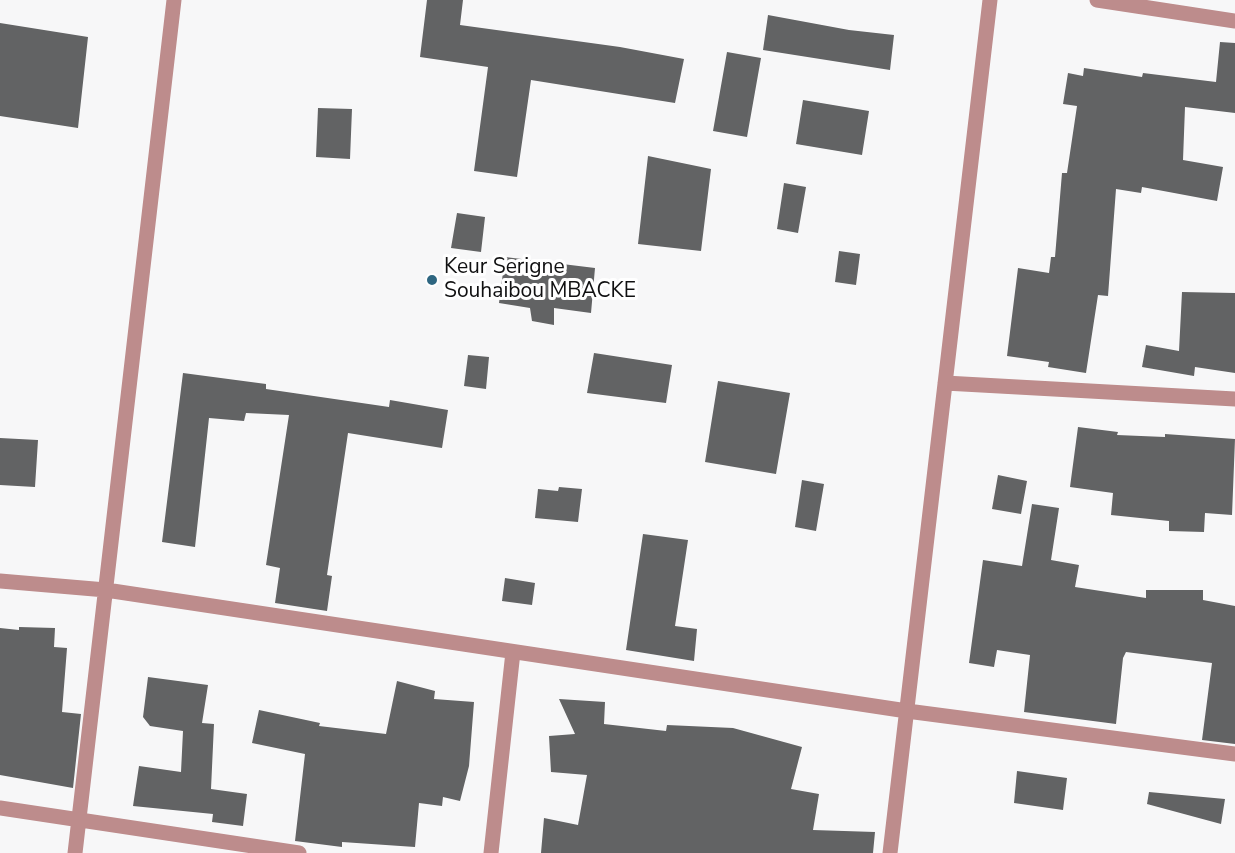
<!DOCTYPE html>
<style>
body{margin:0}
canvas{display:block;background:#f7f7f8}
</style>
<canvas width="1235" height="853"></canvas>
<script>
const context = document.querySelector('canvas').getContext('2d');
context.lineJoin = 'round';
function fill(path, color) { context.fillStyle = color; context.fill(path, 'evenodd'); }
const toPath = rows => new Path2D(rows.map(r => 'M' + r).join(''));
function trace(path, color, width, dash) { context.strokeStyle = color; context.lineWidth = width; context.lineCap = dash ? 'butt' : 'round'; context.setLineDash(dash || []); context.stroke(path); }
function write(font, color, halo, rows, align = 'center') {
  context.font = font + ' "Nunito Sans",sans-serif'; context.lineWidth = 6; context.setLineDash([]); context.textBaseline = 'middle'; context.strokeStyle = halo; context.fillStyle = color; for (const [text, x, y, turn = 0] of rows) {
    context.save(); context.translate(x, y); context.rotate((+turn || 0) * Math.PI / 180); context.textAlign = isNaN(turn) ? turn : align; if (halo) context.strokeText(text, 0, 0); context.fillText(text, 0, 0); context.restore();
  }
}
fill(toPath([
 [427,0,463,0,460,25,620,47,684,59,675,103,531,80,517,177,474,171,488,67,420,57],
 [768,15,849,30,894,35,890,70,763,50],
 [0,23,88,37,78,128,0,116],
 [1220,42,1235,43,1235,113,1185,107,1183,160,1223,167,1217,201,1142,187,1141,193,1116,189,1108,296,1098,295,1086,373,1048,367,1049,362,1007,356,1018,268,1049,273,1051,257,1055,257,1062,173,1067,173,1077,106,1063,104,1068,73,1083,76,1084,68,1142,77,1143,73,1216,82],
 [727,52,761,58,747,137,713,131],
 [803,100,869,111,862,155,796,144],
 [318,108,352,109,350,159,316,157],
 [648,156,711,169,701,251,638,244],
 [784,183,806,187,798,233,777,229],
 [457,213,485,217,481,252,451,248],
 [839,251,860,254,856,285,835,282],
 [505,257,595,268,591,313,554,308,554,325,532,321,530,308,499,303],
 [1182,292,1235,293,1235,373,1195,367,1194,376,1142,367,1146,345,1179,351],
 [594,353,672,365,666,403,587,393],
 [468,355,489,357,486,389,464,386],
 [183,373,266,384,266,389,389,407,390,400,448,410,442,448,348,433,327,575,332,576,327,611,275,603,280,568,266,565,289,415,246,413,244,421,209,418,195,547,162,542],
 [718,381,790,393,776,474,705,462],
 [1078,427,1118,432,1117,435,1165,437,1165,434,1235,439,1232,515,1205,513,1204,532,1169,531,1169,521,1111,515,1113,493,1070,487],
 [0,438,38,440,35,487,0,485],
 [998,475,1027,481,1021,514,992,509],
 [802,480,824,484,816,531,795,527],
 [559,487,582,489,578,522,535,518,538,489,558,491],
 [1032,504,1059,508,1051,560,1079,565,1075,587,1146,598,1146,590,1203,590,1203,600,1235,606,1235,744,1202,740,1212,663,1126,652,1123,658,1116,724,1024,712,1030,655,997,650,994,667,969,663,983,560,1022,566],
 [643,534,688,540,675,626,697,629,694,661,626,650],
 [505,578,535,583,532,605,502,601],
 [19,627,55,628,54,647,67,648,62,712,81,714,73,788,0,775,0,628,19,630],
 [148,677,208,685,202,723,214,724,211,789,247,794,243,826,212,822,213,814,133,806,139,766,181,772,183,731,150,726,143,717],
 [397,681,435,691,434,699,474,702,469,766,460,801,443,797,442,806,419,803,415,847,342,842,342,847,295,841,305,754,252,743,259,710,320,723,319,726,386,734],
 [559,699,605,702,604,724,666,731,667,725,733,728,802,747,791,789,819,794,813,830,875,832,873,853,541,853,544,818,578,825,587,775,551,772,549,736,575,734],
 [1017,771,1067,778,1063,810,1014,803],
 [1149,792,1225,799,1221,824,1147,804]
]), '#626364');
trace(toPath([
 [1097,0,1235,21],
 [945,383,1235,399],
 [0,581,106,590,907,711,1235,754],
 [0,808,299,853],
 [75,853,174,0],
 [491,853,513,652],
 [890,853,990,0]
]), '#bd8c8c', 15);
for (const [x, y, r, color] of [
 [432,280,6,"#2e6681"]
]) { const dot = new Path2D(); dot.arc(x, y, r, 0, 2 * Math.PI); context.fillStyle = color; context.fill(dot); trace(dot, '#fff', 2); }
write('21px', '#101011', '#fff', [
 ["Keur Serigne",444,268],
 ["Souhaibou MBACKE",444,292]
], 'left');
</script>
